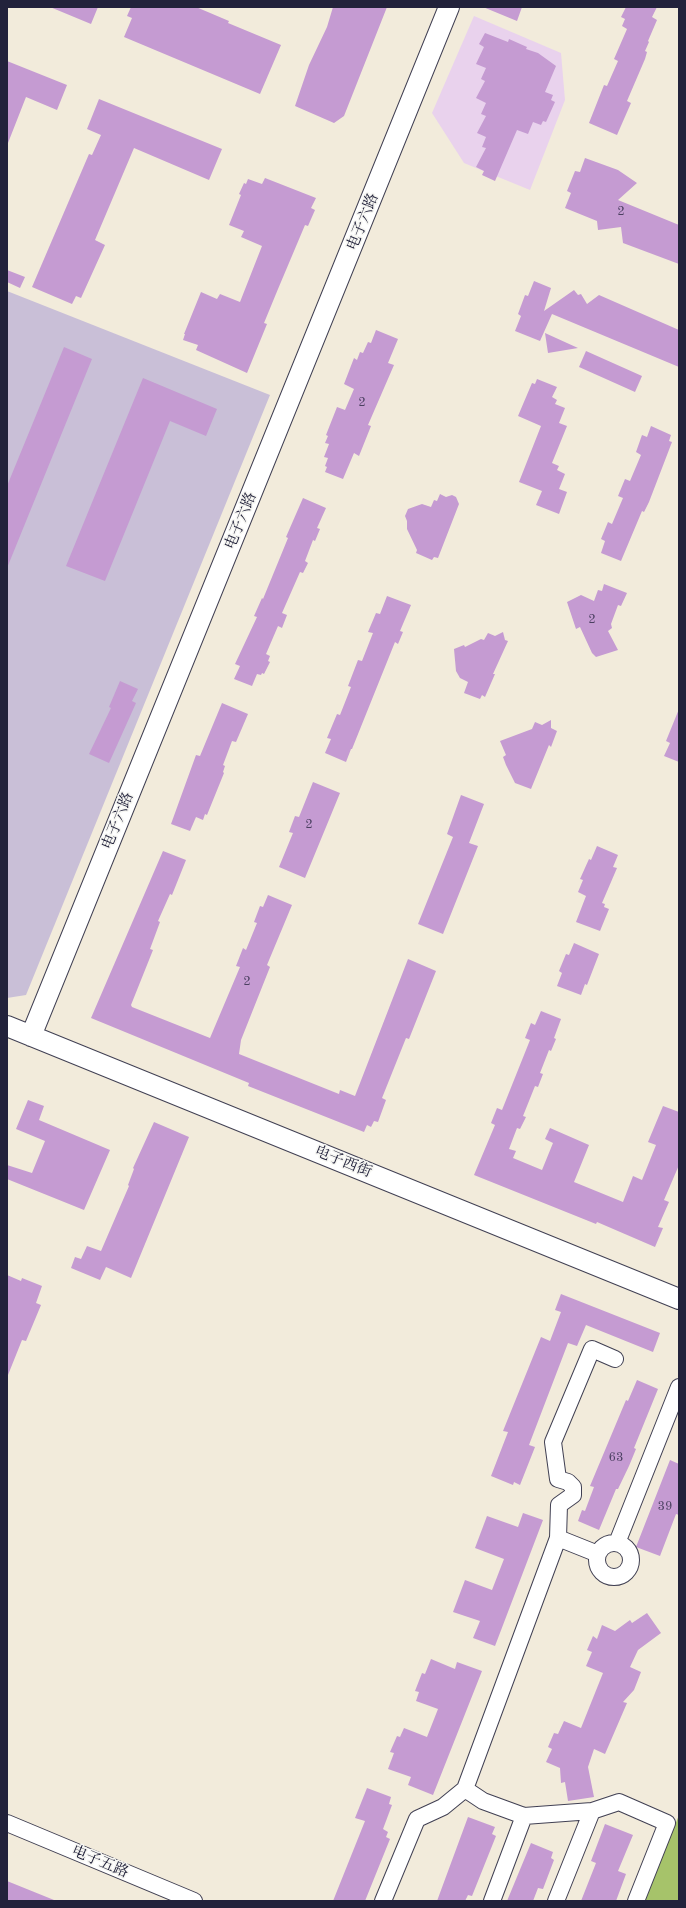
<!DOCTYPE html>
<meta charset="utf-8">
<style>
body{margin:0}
#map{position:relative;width:686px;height:1908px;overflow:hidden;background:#f2ebdb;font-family:"Old Standard TT",serif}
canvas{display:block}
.frame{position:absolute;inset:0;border:8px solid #22223b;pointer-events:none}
</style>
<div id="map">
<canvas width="686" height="1908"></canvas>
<div class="frame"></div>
</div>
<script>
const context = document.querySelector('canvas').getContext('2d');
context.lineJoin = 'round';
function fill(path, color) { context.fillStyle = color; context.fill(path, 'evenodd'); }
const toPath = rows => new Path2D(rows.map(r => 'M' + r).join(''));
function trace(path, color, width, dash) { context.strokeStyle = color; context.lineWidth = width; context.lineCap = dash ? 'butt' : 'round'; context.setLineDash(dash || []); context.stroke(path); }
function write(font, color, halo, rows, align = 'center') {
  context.font = font + ' "Old Standard TT","Noto Serif SC",serif'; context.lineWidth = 3; context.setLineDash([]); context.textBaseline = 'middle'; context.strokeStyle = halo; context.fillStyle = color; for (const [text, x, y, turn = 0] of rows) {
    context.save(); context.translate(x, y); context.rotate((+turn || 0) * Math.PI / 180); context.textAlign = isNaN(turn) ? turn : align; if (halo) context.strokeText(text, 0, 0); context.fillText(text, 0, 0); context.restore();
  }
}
fill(toPath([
 [474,16,561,53,565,100,530,190,464,163,432,113]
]), '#e9d2ed');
fill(toPath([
 [7,291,270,395,26,995,7,998]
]), '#c9bfd7');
fill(toPath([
 [679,1815,679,1901,645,1901]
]), '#a6c36a');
fill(toPath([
 [50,7,98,7,91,24],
 [131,7,196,7,229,21,228,23,281,45,260,94,124,37,132,18,127,16],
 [333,7,387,7,344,116,334,123,295,106,309,65,327,27],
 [483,7,522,7,517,21],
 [626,7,657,7,652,17,657,20,648,41,649,42,645,51,647,52,645,59,627,101,631,103,617,135,589,123,604,85,607,86,618,61,614,59,627,29,622,26,625,19,621,17],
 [485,33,508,42,509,39,527,47,526,49,538,53,556,66,545,92,553,95,551,100,555,102,546,122,543,121,541,125,533,122,528,134,517,130,495,181,482,175,484,171,476,167,486,148,482,147,486,137,477,133,486,116,481,114,486,103,476,98,485,81,481,79,486,68,476,64,484,47,479,44],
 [7,61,67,85,57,110,26,97,8,143],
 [99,99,222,149,209,180,134,148,95,240,105,245,81,298,76,296,72,304,32,287,89,154,92,155,101,135,87,129],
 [585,158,618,170,637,183,618,200,679,225,679,264,623,243,621,227,598,230,597,221,565,208,571,193,567,191,575,171,580,172],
 [265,178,316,198,311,208,315,210,308,226,305,225,278,289,264,323,267,324,247,373,196,350,198,345,183,340,185,334,184,334,201,292,217,299,220,294,240,302,262,246,241,237,244,231,229,225,241,195,239,194,244,183,246,184,248,179,262,184],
 [7,270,25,277,20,288,7,282],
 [534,281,551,288,544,311,574,290,578,295,581,294,587,304,599,295,679,330,679,367,552,314,540,341,515,331,521,316,518,314,525,295,528,296],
 [376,330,398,339,388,363,394,365,368,425,371,426,359,456,354,453,343,479,325,472,327,467,325,466,328,458,324,457,329,444,325,443,328,436,326,435,337,407,345,410,354,389,344,384,354,358,357,360,360,352,363,353,368,342,371,343],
 [545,333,578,348,548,353],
 [64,347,92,359,7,568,7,486],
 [586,351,642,376,635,392,579,367],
 [143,378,217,409,206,436,170,421,105,581,66,566],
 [537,379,557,387,552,397,557,400,555,404,565,408,559,423,567,426,552,463,559,466,557,470,565,474,559,489,567,492,559,514,536,505,542,491,519,482,541,426,518,416,532,383,535,384],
 [651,426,671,435,669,441,672,442,649,502,644,512,642,511,621,561,601,553,605,541,601,539,608,522,612,524,623,498,618,496,625,479,630,481,641,455,636,452,642,435,647,437],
 [440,494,446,497,452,495,456,497,459,504,438,558,434,557,432,560,416,553,417,550,407,529,407,521,405,516,408,509,422,504,431,507,434,500,437,501],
 [303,498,326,508,317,528,320,529,315,541,313,540,305,561,308,563,303,573,300,572,282,613,287,615,282,628,278,626,266,654,270,656,268,661,270,662,264,674,262,673,261,675,257,674,252,686,234,679,240,666,235,664,257,617,254,616,262,598,263,599,288,538,286,537],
 [604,584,627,593,621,606,618,605,611,624,612,628,608,631,618,650,596,657,592,653,580,627,576,629,567,602,581,595,594,601,598,590,602,591],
 [387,596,411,605,400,631,403,632,398,644,395,642,352,749,351,749,346,762,325,753,331,739,327,738,337,714,340,715,351,687,348,686,358,660,362,661,373,633,368,632,376,613,380,614],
 [503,632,505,640,508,641,493,674,495,674,485,697,482,695,480,699,464,693,468,682,460,678,456,671,454,649,464,645,465,647,481,639,484,640,488,633,495,636],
 [120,681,138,689,132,701,136,703,109,763,89,754,111,708,109,707],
 [222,703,248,714,236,742,232,741,223,765,225,766,223,772,224,773,207,815,205,814,203,820,196,817,190,831,171,824,196,755,200,756],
 [679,709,679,762,664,756,670,743,666,741],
 [551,720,551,728,557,731,551,747,549,745,531,789,515,783,506,765,503,757,506,755,500,741,532,729,535,722,542,725],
 [313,782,340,793,305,878,279,867,293,833,289,832,295,816,299,817],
 [461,795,484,804,469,843,478,846,443,934,418,924,453,837,447,834],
 [597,846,618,855,613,867,617,868,602,903,605,904,604,907,609,909,600,931,576,922,586,896,578,892,583,880,580,879,589,859,591,860],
 [163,851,186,860,172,895,170,894,158,921,160,922,150,949,153,950,131,1005,132,1007,210,1038,240,967,236,966,243,948,246,950,257,923,254,922,260,906,263,907,268,895,292,905,267,965,270,967,241,1040,239,1054,339,1094,340,1090,355,1096,408,959,436,971,409,1039,406,1038,382,1098,386,1100,378,1122,374,1121,371,1127,367,1125,364,1132,248,1086,249,1083,91,1018],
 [574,943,599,954,587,985,585,984,581,995,557,986,562,973,559,971,566,954,569,955],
 [541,1011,561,1019,554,1038,556,1039,551,1051,549,1050,540,1073,543,1074,538,1087,535,1086,523,1116,526,1117,520,1129,517,1128,509,1149,516,1151,513,1158,542,1170,553,1143,545,1139,550,1128,589,1145,574,1182,623,1202,633,1176,642,1180,656,1145,648,1142,663,1106,679,1112,679,1165,664,1200,669,1202,658,1227,663,1228,655,1247,597,1222,596,1224,474,1175,495,1125,491,1123,497,1108,502,1110,530,1040,525,1038,531,1023,535,1025],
 [28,1100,44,1106,39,1120,110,1150,84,1210,7,1179,7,1165,32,1173,45,1141,16,1129],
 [154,1122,189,1137,131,1278,106,1267,100,1280,71,1268,75,1257,81,1259,87,1246,101,1251,129,1186,128,1185,134,1169,133,1168],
 [7,1275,21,1281,22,1278,42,1286,36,1303,41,1305,26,1341,22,1340,8,1375],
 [561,1294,660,1333,653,1352,586,1325,577,1346,568,1343,529,1445,535,1447,520,1485,514,1482,513,1485,491,1476,508,1432,503,1431,541,1337,550,1341,561,1312,555,1310],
 [637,1380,658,1389,634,1448,636,1449,629,1466,618,1489,616,1489,599,1530,578,1521,582,1510,585,1511,594,1487,590,1486,626,1400,628,1401],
 [670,1460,679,1464,679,1515,676,1514,660,1556,636,1547],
 [523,1513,543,1520,495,1646,473,1638,480,1621,453,1612,465,1580,492,1590,504,1559,475,1548,487,1516,518,1527],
 [647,1613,661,1633,638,1650,630,1667,641,1672,634,1690,623,1702,627,1703,605,1754,594,1749,588,1767,594,1797,568,1801,565,1782,561,1783,560,1768,546,1762,552,1749,548,1747,554,1733,558,1734,564,1721,581,1728,603,1673,586,1666,592,1652,587,1650,593,1636,597,1639,602,1625,615,1631,630,1620,632,1623],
 [431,1659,455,1669,457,1662,482,1671,433,1795,408,1785,411,1777,388,1769,394,1753,390,1752,397,1736,400,1737,404,1728,427,1737,438,1709,416,1701,419,1692,415,1691,422,1673,425,1674],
 [367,1788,391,1797,389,1804,392,1805,383,1829,388,1832,386,1837,390,1839,365,1901,333,1901,365,1821,355,1818],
 [468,1817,495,1827,492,1834,496,1836,472,1896,468,1895,465,1901,437,1901],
 [605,1824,633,1835,618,1871,626,1874,616,1901,581,1901,596,1863,591,1861],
 [531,1843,553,1852,551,1858,554,1860,543,1889,538,1888,533,1901,507,1901],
 [7,1881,54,1900,54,1901,7,1901]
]), '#c59bd2');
const minor = toPath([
 [558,1538,598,1554],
 '597 1560a17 17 0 1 1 34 0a17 17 0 1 1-34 0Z',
 [617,1543,679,1387],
 [465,1789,558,1538,559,1505,573,1495,573,1487,568,1482,558,1479,553,1442,592,1349,615,1359],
 [7,1823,194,1901],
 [383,1901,417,1819,443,1807,465,1789,483,1801,524,1816,592,1811,619,1802,667,1823,636,1901],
 [492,1901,524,1816],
 [556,1901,592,1811]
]);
const tertiary = toPath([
 [7,1026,679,1299],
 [31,1036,449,7]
]);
trace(minor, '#414053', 18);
trace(tertiary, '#414053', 22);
trace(minor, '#fff', 16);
trace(tertiary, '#fff', 20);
write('13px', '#4b4061', null, [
 ["2",621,212],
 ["2",362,403],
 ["2",592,620],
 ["2",309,825],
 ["2",247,982],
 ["63",616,1458],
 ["39",665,1507]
]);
write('15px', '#22223b', '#f6f6f2', [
 ["电子六路",363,222,-68],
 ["电子六路",241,521,-68],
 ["电子六路",118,821,-68],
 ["电子西街",343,1162,22],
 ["电子五路",100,1862,23]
]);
</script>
